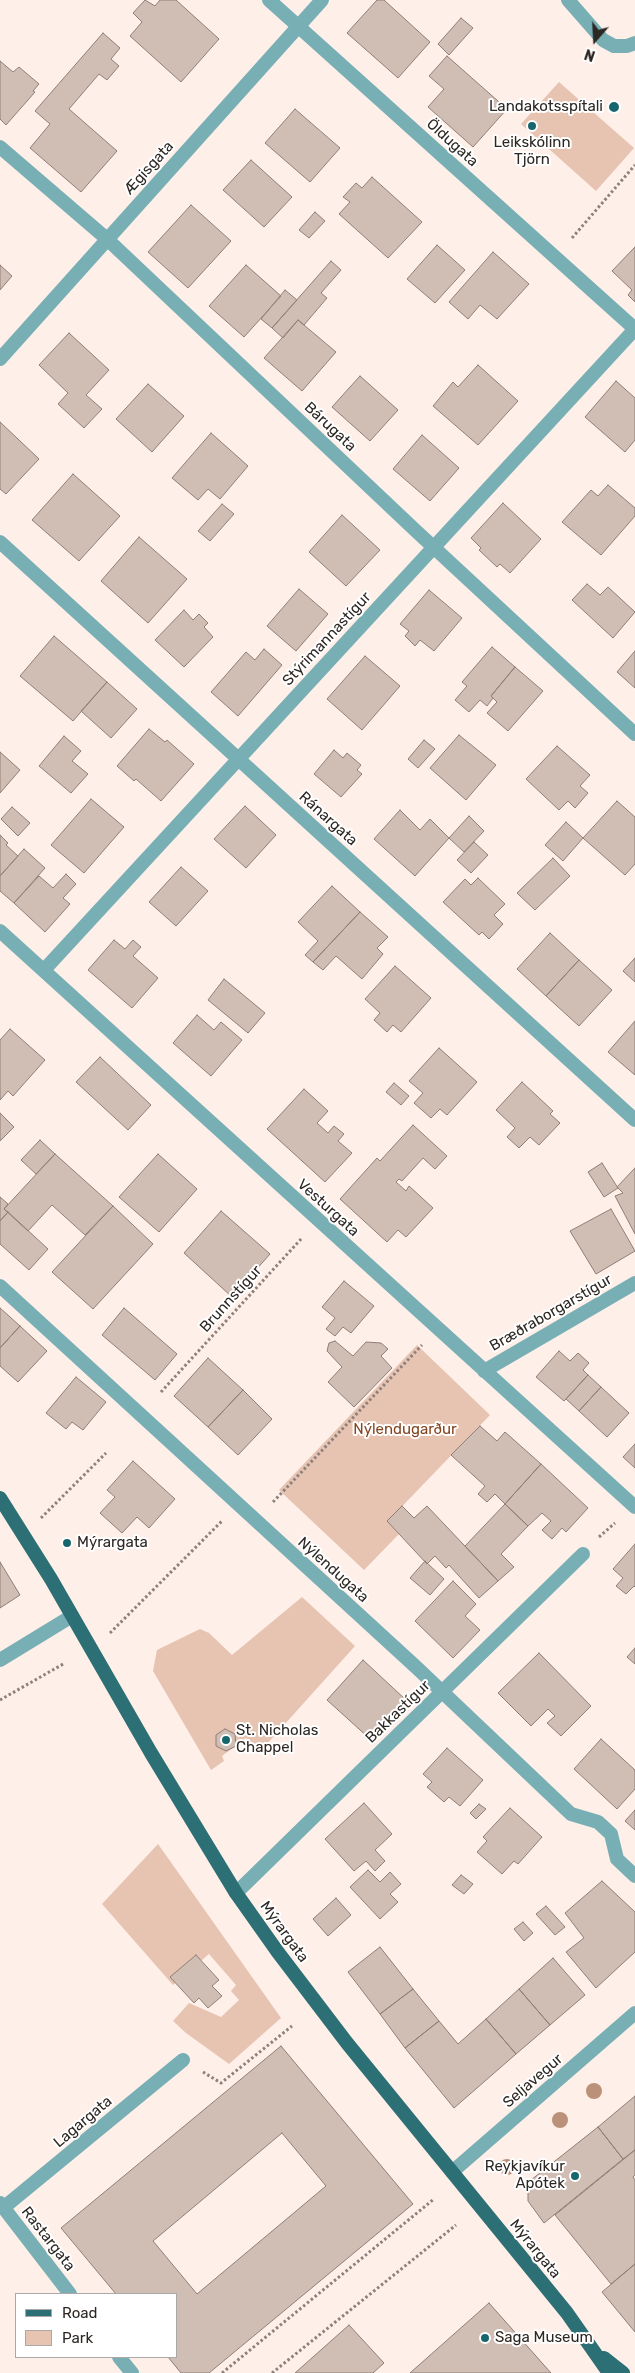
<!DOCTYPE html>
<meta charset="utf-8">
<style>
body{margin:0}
#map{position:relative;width:635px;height:2373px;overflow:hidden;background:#feefe8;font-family:Rubik,sans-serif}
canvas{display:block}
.legend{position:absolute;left:15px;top:2293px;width:162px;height:65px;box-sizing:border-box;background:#fff;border:1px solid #aba9a7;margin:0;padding:6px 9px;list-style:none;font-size:15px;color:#2d2723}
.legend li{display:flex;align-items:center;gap:10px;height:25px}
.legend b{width:25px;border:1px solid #aba9a7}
.north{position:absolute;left:570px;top:15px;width:50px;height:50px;-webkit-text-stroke:4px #fff;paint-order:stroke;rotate:199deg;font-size:14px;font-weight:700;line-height:20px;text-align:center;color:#2d2723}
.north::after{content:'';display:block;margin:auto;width:18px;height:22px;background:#2d2723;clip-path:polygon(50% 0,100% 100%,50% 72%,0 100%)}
</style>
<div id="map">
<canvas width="635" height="2373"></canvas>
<ul class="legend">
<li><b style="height:6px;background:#2c6f75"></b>Road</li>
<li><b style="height:14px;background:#e7c3b1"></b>Park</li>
</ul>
<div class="north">N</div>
</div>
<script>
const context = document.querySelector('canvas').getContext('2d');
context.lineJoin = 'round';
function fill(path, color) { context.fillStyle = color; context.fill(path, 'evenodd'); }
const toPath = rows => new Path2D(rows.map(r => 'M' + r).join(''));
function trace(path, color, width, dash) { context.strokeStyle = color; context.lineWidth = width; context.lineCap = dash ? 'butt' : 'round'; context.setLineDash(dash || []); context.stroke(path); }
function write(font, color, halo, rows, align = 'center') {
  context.font = font + ' Rubik,sans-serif'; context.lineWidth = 4; context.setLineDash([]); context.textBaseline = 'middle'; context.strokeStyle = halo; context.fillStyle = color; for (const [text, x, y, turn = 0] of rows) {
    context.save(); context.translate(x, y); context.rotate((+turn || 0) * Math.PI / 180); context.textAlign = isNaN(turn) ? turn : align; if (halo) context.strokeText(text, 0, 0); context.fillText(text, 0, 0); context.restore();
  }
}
fill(toPath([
 [559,82,634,148,596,191,521,124],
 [417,1345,490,1415,388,1521,399,1534,364,1570,279,1490],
 [302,1597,355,1646,258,1754,246,1738,222,1756,224,1761,211,1770,153,1671,157,1650,200,1629,209,1633,232,1655],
 [158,1844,281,2018,229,2064,186,2033,173,2021,189,2003,221,2017,239,2000,231,1991,236,1985,209,1954,173,1985,102,1904]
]), '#e7c3b1');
const building = toPath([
 [145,0,155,6,160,0,176,0,219,39,181,82,130,36,142,22,133,13,145,0],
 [377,0,384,0,430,42,398,78,347,33,377,0],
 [461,18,473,28,449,55,438,44,461,18],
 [103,33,120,48,111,59,119,66,107,80,99,74,69,109,117,151,81,192,30,148,50,124,35,111,103,33],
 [447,56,507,109,473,147,428,107,444,89,429,76,447,56],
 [0,61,13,72,19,67,39,84,33,91,35,92,6,125,0,119,0,61],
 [295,109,340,148,310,182,265,143,295,109],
 [251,160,292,197,264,227,223,190,251,160],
 [372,177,422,222,388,258,339,214,350,202,343,197,356,183,362,188,372,177],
 [191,205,231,241,188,288,148,252,191,205],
 [315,212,325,221,309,238,299,230,315,212],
 [437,245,465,270,435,303,407,279,437,245],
 [635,247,635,302,628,295,632,290,612,271,635,247],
 [493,252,529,284,497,319,480,305,468,319,449,302,493,252],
 [331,261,341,270,321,293,327,298,304,325,298,320,283,338,272,328,331,261],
 [0,265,12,276,0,290,0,265],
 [246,265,281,296,244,337,209,306,246,265],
 [285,290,297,300,272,328,261,319,285,290],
 [298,320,336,352,302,391,264,358,298,320],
 [69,333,109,370,86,395,102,409,84,428,58,404,68,393,39,365,69,333],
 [478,365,518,401,478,445,433,406,453,382,458,387,478,365],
 [360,376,398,410,370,441,332,407,360,376],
 [616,381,635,398,635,440,625,452,585,417,616,381],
 [148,384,184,416,152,452,116,419,148,384],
 [0,422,39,459,6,494,0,489,0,422],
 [211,433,248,466,220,499,208,489,198,500,172,478,211,433],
 [422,435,459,468,430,501,393,469,422,435],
 [73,474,120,516,79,561,32,520,73,474],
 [608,485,635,508,635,516,601,555,562,522,591,490,598,496,608,485],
 [503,503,541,539,510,573,500,564,497,567,479,550,481,548,471,538,503,503],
 [222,504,234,514,210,541,198,531,222,504],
 [342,515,380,550,346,586,309,552,342,515],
 [139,537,187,579,148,623,101,581,139,537],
 [587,584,600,595,608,587,635,612,613,638,572,600,587,584],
 [299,589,328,614,296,651,267,626,299,589],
 [429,590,462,618,434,651,420,640,415,646,405,636,409,631,400,624,429,590],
 [184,610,193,620,199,614,208,623,204,627,213,637,184,667,155,640,184,610],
 [54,636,107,682,73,721,20,676,54,636],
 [492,647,515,667,491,696,493,698,487,706,480,700,469,712,455,700,467,686,462,682,492,647],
 [264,649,282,665,238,716,211,692,246,652,255,660,264,649],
 [635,651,635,688,617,672,635,651],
 [365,656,400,686,362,730,327,699,365,656],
 [515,667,543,691,508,731,487,713,497,702,491,696,515,667],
 [107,682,137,709,111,738,81,711,107,682],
 [149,729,165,742,167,740,194,764,161,801,136,779,134,781,117,766,149,729],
 [459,735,496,765,466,800,430,768,459,735],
 [64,736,81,751,72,761,88,774,71,793,39,766,64,736],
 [424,740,435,749,418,768,408,759,424,740],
 [557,746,590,775,580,786,588,793,575,808,568,801,559,810,526,779,557,746],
 [334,750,343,758,347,753,361,765,357,770,362,774,341,797,314,774,334,750],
 [0,752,20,770,0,793,0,752],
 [91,799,124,827,84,873,51,845,91,799],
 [617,801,635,817,635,864,625,875,583,838,617,801],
 [245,806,276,835,246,868,214,839,245,806],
 [12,807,30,823,18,836,1,819,12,807],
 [400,810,420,830,430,819,449,838,415,876,374,839,400,810],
 [469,816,484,831,464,852,449,838,469,816],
 [566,822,583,838,563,861,545,845,566,822],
 [0,835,8,843,6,845,18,856,0,876,0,835],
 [474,842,488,855,471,873,457,860,474,842],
 [24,849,45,868,14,903,0,891,0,876,24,849],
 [553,858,570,876,535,910,517,893,553,858],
 [181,867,208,891,176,926,149,902,181,867],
 [66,874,76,884,63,898,70,904,45,932,14,903,39,876,53,888,66,874],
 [478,878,505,904,494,915,503,924,489,939,482,932,479,935,443,902,465,879,471,885,478,878],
 [332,886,360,912,313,962,305,955,318,941,298,922,332,886],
 [360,912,388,937,377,948,383,954,362,979,336,956,323,970,313,962,360,912],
 [550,933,579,960,546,996,517,969,550,933],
 [114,940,125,949,133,940,141,947,133,956,158,978,132,1008,88,970,114,940],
 [635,958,635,982,623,971,635,958],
 [579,960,612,990,579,1026,546,996,579,960],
 [395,966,431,998,401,1032,393,1025,387,1032,374,1020,380,1013,365,999,395,966],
 [224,979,265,1013,248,1033,208,1000,224,979],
 [197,1015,214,1030,221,1022,242,1040,211,1076,173,1043,197,1015],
 [635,1021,635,1075,608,1052,635,1021],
 [10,1029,45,1060,13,1096,8,1091,0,1100,0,1040,10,1029],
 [439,1048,477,1082,447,1115,440,1109,431,1118,414,1103,423,1093,409,1081,439,1048],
 [100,1057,151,1105,128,1130,76,1082,100,1057],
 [522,1082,553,1111,550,1114,560,1123,539,1145,530,1137,519,1148,507,1137,515,1128,496,1110,522,1082],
 [394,1083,409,1096,401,1105,386,1092,394,1083],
 [304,1089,328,1111,317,1123,328,1133,334,1126,344,1134,338,1141,352,1153,325,1182,267,1129,304,1089],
 [0,1113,14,1127,0,1141,0,1113],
 [413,1125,447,1156,435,1169,423,1158,402,1181,399,1179,396,1182,406,1191,409,1186,433,1208,406,1237,398,1230,387,1242,340,1199,377,1158,380,1161,413,1125],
 [40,1140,55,1154,36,1174,21,1160,40,1140],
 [55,1154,113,1206,85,1235,52,1205,28,1231,4,1209,55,1154],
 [158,1154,197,1189,159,1232,119,1197,158,1154],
 [602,1163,618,1188,604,1197,588,1172,602,1163],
 [635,1168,635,1234,615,1196,623,1193,617,1187,635,1168],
 [0,1197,8,1204,4,1209,8,1212,0,1221,0,1197],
 [113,1206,153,1244,93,1309,52,1272,113,1206],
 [611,1209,635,1251,596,1274,570,1231,611,1209],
 [221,1211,270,1254,232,1297,184,1253,221,1211],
 [8,1212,48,1249,29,1270,0,1244,0,1221,8,1212],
 [344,1281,374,1306,351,1333,343,1327,335,1336,326,1329,335,1318,322,1307,344,1281],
 [0,1308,20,1326,0,1348,0,1308],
 [124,1308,177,1354,155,1380,102,1335,124,1308],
 [20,1326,47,1351,18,1382,0,1366,0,1348,20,1326],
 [335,1341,353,1356,366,1342,381,1343,388,1349,381,1356,392,1368,354,1407,328,1382,342,1367,327,1351,329,1343,335,1341],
 [559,1351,570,1361,578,1353,589,1363,583,1370,588,1375,564,1401,536,1377,559,1351],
 [208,1358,243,1390,208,1427,174,1396,208,1358],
 [588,1375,601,1387,579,1411,566,1399,588,1375],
 [76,1377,106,1402,83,1430,72,1422,66,1429,46,1413,76,1377],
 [601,1387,629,1413,607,1437,579,1411,601,1387],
 [243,1390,272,1419,238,1455,208,1427,243,1390],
 [480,1426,497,1441,505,1432,541,1464,505,1504,495,1494,487,1502,478,1494,485,1486,451,1455,480,1426],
 [635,1444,635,1468,623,1457,635,1444],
 [133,1461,175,1499,149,1528,137,1517,122,1533,100,1513,115,1497,107,1490,133,1461],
 [541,1464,588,1508,566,1532,562,1528,552,1539,542,1530,551,1521,542,1513,528,1526,505,1504,541,1464],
 [505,1504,528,1526,501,1554,514,1567,498,1581,465,1546,505,1504],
 [402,1506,414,1518,427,1506,498,1581,479,1598,449,1565,446,1568,435,1556,427,1564,387,1521,402,1506],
 [635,1544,635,1587,634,1586,626,1594,616,1586,623,1578,613,1569,635,1544],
 [425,1561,444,1579,430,1595,410,1578,425,1561],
 [0,1562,20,1595,0,1608,0,1562],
 [453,1581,476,1604,465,1616,480,1630,453,1658,415,1621,453,1581],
 [635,1648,635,1664,627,1657,635,1648],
 [539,1653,591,1706,561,1736,547,1723,555,1716,548,1709,531,1726,498,1693,539,1653],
 [363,1660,406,1700,370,1739,327,1700,363,1660],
 [225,1729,235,1734,236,1746,226,1751,216,1746,216,1735,225,1729],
 [601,1739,635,1770,635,1789,617,1809,574,1769,601,1739],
 [447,1748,483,1780,460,1806,449,1797,444,1802,427,1787,432,1782,423,1774,447,1748],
 [364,1803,392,1834,375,1850,385,1861,375,1871,366,1861,354,1871,325,1839,364,1803],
 [479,1804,486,1809,476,1819,470,1813,479,1804],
 [510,1808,542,1837,518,1864,514,1861,502,1874,477,1852,487,1841,483,1837,510,1808],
 [635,1810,635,1830,625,1821,635,1810],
 [368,1870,380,1882,390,1872,401,1884,390,1894,398,1902,380,1919,350,1887,368,1870],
 [461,1875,473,1884,464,1894,452,1885,461,1875],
 [602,1881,635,1912,635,1952,596,1988,566,1952,584,1938,565,1913,602,1881],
 [336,1898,351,1915,328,1936,313,1919,336,1898],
 [546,1906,565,1927,555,1935,536,1914,546,1906],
 [523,1922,533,1933,524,1941,514,1929,523,1922],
 [380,1947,413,1989,380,2014,348,1972,380,1947],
 [196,1955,219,1980,212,1986,222,1996,208,2008,199,1998,194,2003,170,1977,196,1955],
 [553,1958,585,1995,550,2025,519,1989,553,1958],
 [413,1989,439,2021,405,2048,380,2014,413,1989],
 [519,1989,550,2025,516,2054,486,2019,519,1989],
 [486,2019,516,2054,454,2108,405,2048,439,2021,458,2044,486,2019],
 [281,2046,413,2204,209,2373,181,2373,168,2357,176,2357,176,2294,116,2294,61,2228,281,2046],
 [282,2133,326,2186,197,2294,153,2241,282,2133],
 [635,2096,635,2150,623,2159,598,2127,635,2096],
 [598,2127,623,2159,544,2223,528,2201,528,2187,531,2180,598,2127],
 [635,2150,635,2175,633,2177,635,2180,635,2264,611,2284,555,2215,635,2150],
 [635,2264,635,2332,602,2292,635,2264],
 [489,2303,551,2373,410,2373,489,2303],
 [349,2325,384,2363,373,2373,295,2373,349,2325]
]);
fill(building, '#d0beb5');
trace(building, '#8f7e76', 1);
trace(toPath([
 [572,238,635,165],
 [161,1392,302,1238],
 [273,1502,422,1345],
 [41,1518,106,1453],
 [599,1537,615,1523],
 [110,1633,222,1521],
 [0,1700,65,1663],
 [203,2072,221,2083,292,2026],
 [222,2373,434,2199],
 [272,2373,456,2225]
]), '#8c817c', 3, [2.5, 2.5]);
trace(toPath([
 [568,0,603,40,614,46,627,46,635,43]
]), '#77afb5', 14);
trace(toPath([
 [269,0,635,329],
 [0,147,107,239,415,530,635,734],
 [0,542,635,1120],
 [0,931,635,1507],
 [44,970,635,329],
 [0,1286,416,1667,571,1814,598,1822,611,1834,617,1859,635,1876],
 [484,1371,635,1283],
 [0,1660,72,1616],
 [236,1893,583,1554],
 [452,2172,635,2013],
 [0,2203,70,2294],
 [3,2208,183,2060],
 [119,2357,132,2373]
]), '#77afb5', 14);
trace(toPath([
 [0,359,322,0]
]), '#77afb5', 14);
trace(toPath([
 [0,1498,51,1579,151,1753,236,1893,277,1951,347,2043,567,2313,609,2373],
 [604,2358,623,2373]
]), '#2c6f75', 14);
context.fillStyle = '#bb9179';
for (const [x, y] of [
 [594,2091],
 [560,2120],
 [507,2167]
]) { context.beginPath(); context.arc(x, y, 8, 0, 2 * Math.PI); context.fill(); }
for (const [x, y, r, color] of [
 [614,107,6,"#18666d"],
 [532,126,5,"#18666d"],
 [67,1543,5,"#18666d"],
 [226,1740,5,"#18666d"],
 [575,2176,5,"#18666d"],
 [485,2338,5,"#18666d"]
]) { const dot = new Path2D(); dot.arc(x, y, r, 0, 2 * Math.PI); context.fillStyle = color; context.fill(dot); trace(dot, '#fff', 2); }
write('15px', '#2d2723', '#fff', [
 ["Landakotsspítali",603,107,"right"],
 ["Leikskólinn",532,143,"center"],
 ["Tjörn",532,160,"center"],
 ["Mýrargata",77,1543],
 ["St. Nicholas",236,1731],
 ["Chappel",236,1748],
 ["Reykjavíkur",565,2167,"right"],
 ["Apótek",565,2184,"right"],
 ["Saga Museum",495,2338]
], 'left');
write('15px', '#2d2723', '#fff', [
 ["Öldugata",452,143,42],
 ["Ægisgata",149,168,-48],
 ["Bárugata",330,427,43],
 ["Stýrimannastígur",327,639,-47],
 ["Ránargata",328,819,42],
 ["Vesturgata",328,1208,42],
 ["Brunnstígur",231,1299,-48],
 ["Bræðraborgarstígur",551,1313,-30],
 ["Nýlendugata",333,1570,42],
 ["Bakkastígur",398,1712,-44],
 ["Mýrargata",284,1932,54],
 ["Seljavegur",533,2081,-41],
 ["Lagargata",83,2122,-40],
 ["Rastargata",48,2239,52],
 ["Mýrargata",535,2249,51]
]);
write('15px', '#84441e', '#fff', [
 ["Nýlendugarður",405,1430]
]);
</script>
